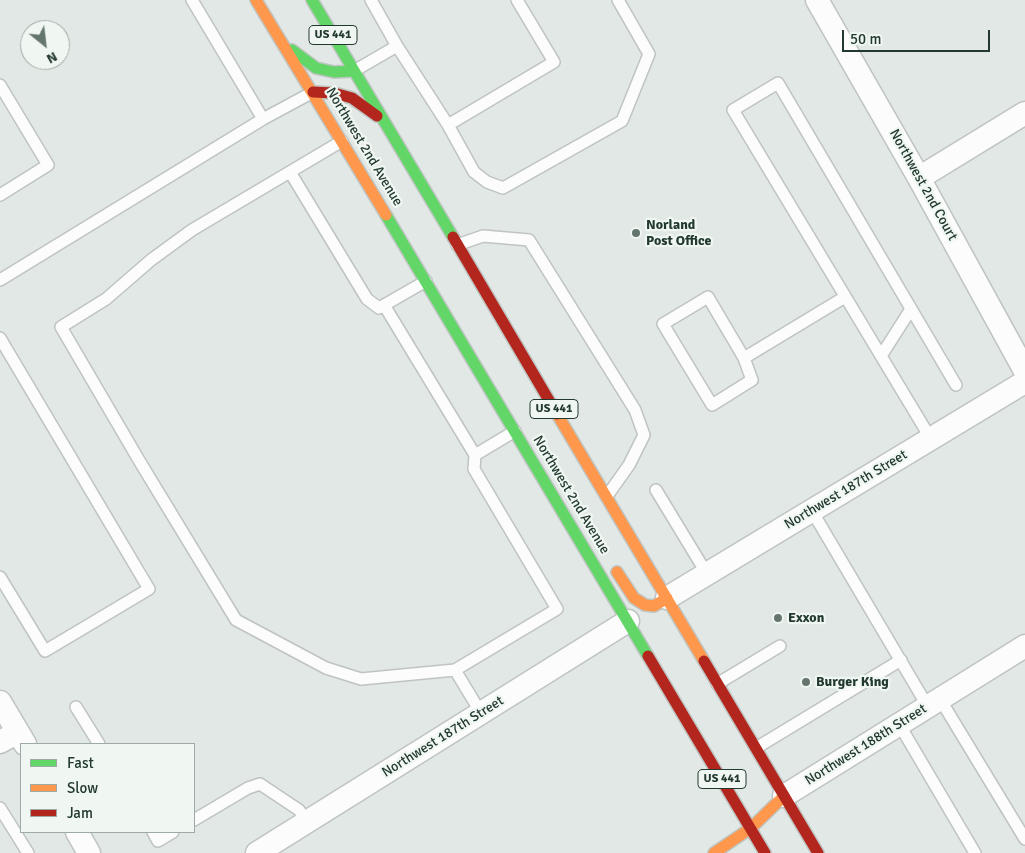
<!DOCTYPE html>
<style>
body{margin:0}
#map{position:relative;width:1025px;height:853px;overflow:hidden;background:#e2e8e5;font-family:Signika,sans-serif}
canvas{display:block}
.legend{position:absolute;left:20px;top:743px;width:175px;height:90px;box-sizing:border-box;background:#f0f7f2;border:1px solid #9eaba4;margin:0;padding:6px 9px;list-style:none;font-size:15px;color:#22392f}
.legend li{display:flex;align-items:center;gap:10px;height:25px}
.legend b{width:25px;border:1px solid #9eaba4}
.north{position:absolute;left:20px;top:20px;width:50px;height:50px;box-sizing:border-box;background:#f0f7f2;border:1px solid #9eaba4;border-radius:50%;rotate:151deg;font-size:14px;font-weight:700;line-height:20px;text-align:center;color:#22392f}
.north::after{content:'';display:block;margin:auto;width:18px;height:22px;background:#65766f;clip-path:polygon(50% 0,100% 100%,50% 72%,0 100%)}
.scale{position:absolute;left:842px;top:30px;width:148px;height:22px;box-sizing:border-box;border:2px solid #22392f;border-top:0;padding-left:6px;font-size:15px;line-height:18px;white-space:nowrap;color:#22392f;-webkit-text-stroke:4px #f0f7f2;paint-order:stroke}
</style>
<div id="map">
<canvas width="1025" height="853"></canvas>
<ul class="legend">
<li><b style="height:6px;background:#63d668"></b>Fast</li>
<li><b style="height:6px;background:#ff974d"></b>Slow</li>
<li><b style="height:6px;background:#b3261e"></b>Jam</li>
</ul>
<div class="north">N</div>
<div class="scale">50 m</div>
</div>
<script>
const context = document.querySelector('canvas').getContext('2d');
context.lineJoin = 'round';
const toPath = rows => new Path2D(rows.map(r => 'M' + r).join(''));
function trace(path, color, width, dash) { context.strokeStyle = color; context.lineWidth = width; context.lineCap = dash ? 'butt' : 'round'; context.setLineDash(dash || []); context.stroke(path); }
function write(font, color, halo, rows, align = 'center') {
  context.font = font + ' Signika,sans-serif'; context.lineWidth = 4.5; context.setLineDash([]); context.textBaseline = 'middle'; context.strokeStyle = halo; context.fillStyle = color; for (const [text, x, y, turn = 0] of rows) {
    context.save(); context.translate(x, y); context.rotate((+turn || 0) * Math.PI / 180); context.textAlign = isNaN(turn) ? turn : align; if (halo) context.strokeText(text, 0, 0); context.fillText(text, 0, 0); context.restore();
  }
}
const lane = toPath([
 [192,0,263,119],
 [371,0,397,46,448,125,474,172,487,182,503,188,622,121,649,54,618,0],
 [354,71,397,46],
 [0,85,48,165,0,195],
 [448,125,554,62,517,0],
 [342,141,192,230,151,260,106,299,61,327,140,462,236,620,326,668,361,679,455,670,481,713],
 [290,172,367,299,379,308,426,281],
 [457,245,483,236,529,240,635,410,644,435,629,465,607,496],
 [0,280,263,119,313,92],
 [384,305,475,455],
 [0,338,149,589,45,651,0,577],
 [881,356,911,309],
 [744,358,708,297,663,324,712,405,752,380,744,358,845,297],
 [931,439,733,110,778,83,956,385],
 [656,490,707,574],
 [812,511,928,707],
 [455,670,557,609,474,469,475,455,515,431],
 [717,684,780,646],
 [940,699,1025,839],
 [76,707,99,744],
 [899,724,975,853],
 [756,748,901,660],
 [0,808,28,853],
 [194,820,248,788,260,784,299,810,307,822],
 [153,832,158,841,173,832]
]);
const street = toPath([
 [817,0,919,178,1025,371],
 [919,178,1025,113],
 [667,598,1025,382],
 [0,702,25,744],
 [0,742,18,732],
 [784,796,1025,646],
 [77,832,89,853],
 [257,853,628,621]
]);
const fast = toPath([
 [312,0,453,237],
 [292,50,316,68,334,72,354,71],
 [386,215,648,656]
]);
const slow = toPath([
 [256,0,386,215],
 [557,414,704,661],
 [617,572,634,598,645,605,654,606,667,598],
 [714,853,751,828,784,796]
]);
const jam = toPath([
 [313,92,334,93,352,98,377,116],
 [453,237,557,414],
 [648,656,765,853],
 [704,661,818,853]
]);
trace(lane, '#bfc4c2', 14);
trace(street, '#bfc4c2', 25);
trace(fast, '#bfc5c2', 14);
trace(slow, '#bfc5c2', 14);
trace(jam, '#bfc5c2', 14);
trace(lane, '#fbfcfb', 11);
trace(street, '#fbfcfb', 22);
trace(fast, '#63d668', 11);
trace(slow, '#ff974d', 11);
trace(jam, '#b3261e', 11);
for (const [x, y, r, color] of [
 [636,233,5,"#65766f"],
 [778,618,5,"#65766f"],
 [806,682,5,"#65766f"]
]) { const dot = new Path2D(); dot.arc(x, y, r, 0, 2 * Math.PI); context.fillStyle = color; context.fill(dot); trace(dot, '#f0f7f2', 2); }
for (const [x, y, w] of [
 [333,35,48],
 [554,409,48],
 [722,779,48]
]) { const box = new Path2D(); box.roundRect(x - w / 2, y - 9.5, w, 19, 4); context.fillStyle = '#f0f7f2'; context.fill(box); trace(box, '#22392f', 1); }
write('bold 12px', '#22392f', null, [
 ["US 441",333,35],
 ["US 441",554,409],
 ["US 441",722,779]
]);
write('14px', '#22392f', '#f0f7f2', [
 ["Northwest 2nd Avenue",364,147,59],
 ["Northwest 2nd Court",923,185,61],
 ["Northwest 187th Street",846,490,-31],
 ["Northwest 2nd Avenue",571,495,59],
 ["Northwest 187th Street",443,737,-32],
 ["Northwest 188th Street",866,745,-32]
]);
write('bold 14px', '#22392f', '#f0f7f2', [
 ["Norland",646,225],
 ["Post Office",646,241],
 ["Exxon",788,618],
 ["Burger King",816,682]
], 'left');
</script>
